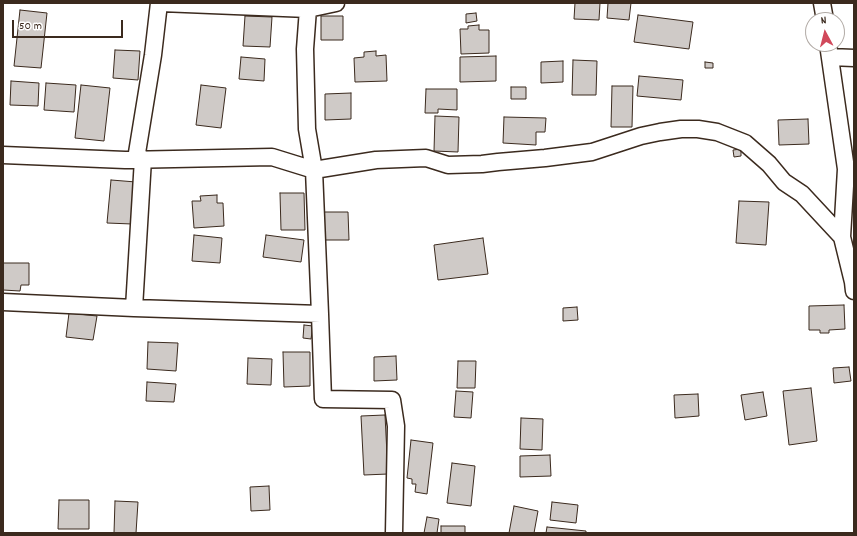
<!DOCTYPE html>
<style>
body{margin:0}
#map{position:relative;width:857px;height:536px;overflow:hidden;background:#fff;font-family:Dekko,sans-serif}
canvas{display:block}
.frame{position:absolute;inset:0;border:4px solid #3b2a1e;pointer-events:none}
.north{position:absolute;left:805px;top:12px;width:40px;height:40px;box-sizing:border-box;background:#fff;border:1px solid #b1aaa5;border-radius:50%;rotate:353deg;font-size:11px;font-weight:700;line-height:16px;text-align:center;color:#3b2a1e}
.north::after{content:'';display:block;margin:auto;width:14px;height:18px;background:#d1495b;clip-path:polygon(50% 0,100% 100%,50% 72%,0 100%)}
.scale{position:absolute;left:12px;top:20px;width:111px;height:18px;box-sizing:border-box;border:2px solid #3b2a1e;border-top:0;padding-left:5px;font-size:12px;line-height:14px;white-space:nowrap;color:#3b2a1e;-webkit-text-stroke:3px #fff;paint-order:stroke}
</style>
<div id="map">
<canvas width="857" height="536"></canvas>
<div class="frame"></div>
<div class="north">N</div>
<div class="scale">50 m</div>
</div>
<script>
const context = document.querySelector('canvas').getContext('2d');
context.lineJoin = 'round';
function fill(path, color) { context.fillStyle = color; context.fill(path, 'evenodd'); }
const toPath = rows => new Path2D(rows.map(r => 'M' + r).join(''));
function trace(path, color, width, dash) { context.strokeStyle = color; context.lineWidth = width; context.lineCap = dash ? 'butt' : 'round'; context.setLineDash(dash || []); context.stroke(path); }
const building = toPath([
 [575,3,600,3,599,20,574,19,575,3],
 [608,3,631,3,629,20,607,18,608,3],
 [20,10,47,13,41,68,14,66,20,10],
 [476,13,477,21,466,23,466,14,476,13],
 [638,15,693,22,689,49,634,42,638,15],
 [245,16,272,17,270,47,243,46,245,16],
 [321,16,343,16,343,40,321,40,321,16],
 [479,25,479,30,489,30,489,53,461,54,460,29,468,29,468,26,479,25],
 [115,50,140,51,138,80,113,78,115,50],
 [376,51,376,56,386,55,387,81,355,82,354,58,364,57,364,52,376,51],
 [496,56,496,81,460,82,460,57,496,56],
 [241,57,265,59,264,81,239,79,241,57],
 [573,60,597,61,596,95,572,95,573,60],
 [563,61,563,82,541,83,541,62,563,61],
 [705,62,713,63,713,68,705,68,705,62],
 [639,76,683,80,681,100,637,96,639,76],
 [11,81,39,83,38,106,10,105,11,81],
 [46,83,76,85,74,112,44,110,46,83],
 [81,85,110,88,104,141,75,138,81,85],
 [201,85,226,88,221,128,196,125,201,85],
 [612,86,633,86,632,127,611,127,612,86],
 [511,87,526,87,526,99,511,99,511,87],
 [426,89,457,89,457,110,438,109,438,113,425,113,426,89],
 [351,93,351,119,325,120,325,94,351,93],
 [435,116,459,117,458,152,434,151,435,116],
 [504,117,546,118,545,132,536,132,536,145,503,143,504,117],
 [808,119,809,144,779,145,778,120,808,119],
 [741,149,741,156,734,157,733,150,741,149],
 [111,180,136,182,132,224,107,223,111,180],
 [280,193,304,193,305,230,281,230,280,193],
 [217,195,217,203,223,203,224,226,194,228,192,201,201,201,200,196,217,195],
 [739,201,769,202,766,245,736,243,739,201],
 [324,212,348,212,349,240,325,240,324,212],
 [194,235,222,238,220,263,192,261,194,235],
 [266,235,304,240,301,262,263,257,266,235],
 [483,238,488,274,438,280,434,245,483,238],
 [3,263,29,263,29,285,21,285,20,291,3,290,3,263],
 [844,305,845,329,829,330,829,333,820,333,820,330,809,330,809,306,844,305],
 [577,307,578,320,563,321,563,308,577,307],
 [69,313,97,316,93,340,66,337,69,313],
 [304,325,313,326,311,339,303,338,304,325],
 [148,342,178,343,176,371,147,369,148,342],
 [283,352,310,352,310,386,284,387,283,352],
 [396,356,397,380,374,381,374,357,396,356],
 [248,358,272,359,271,385,247,384,248,358],
 [458,361,476,361,475,388,457,388,458,361],
 [849,367,851,381,834,383,833,368,849,367],
 [147,382,176,384,174,402,146,401,147,382],
 [811,388,817,441,789,445,783,391,811,388],
 [456,391,473,392,471,418,454,417,456,391],
 [763,392,767,416,745,420,741,395,763,392],
 [698,394,699,416,675,418,674,395,698,394],
 [385,415,388,474,364,475,361,416,385,415],
 [521,418,543,419,542,450,520,449,521,418],
 [411,440,433,443,427,494,415,492,416,484,412,484,412,479,407,478,411,440],
 [550,455,551,476,520,477,520,456,550,455],
 [452,463,475,466,471,506,447,503,452,463],
 [269,486,270,510,251,511,250,487,269,486],
 [59,500,89,500,89,529,58,529,59,500],
 [115,501,138,502,136,533,114,533,115,501],
 [552,502,578,505,576,523,550,520,552,502],
 [514,506,538,511,534,533,509,533,514,506],
 [427,517,439,519,437,533,424,533,427,517],
 [441,526,465,526,465,533,441,533,441,526],
 [547,527,586,531,586,533,546,533,547,527]
]);
fill(building, '#cfcac7');
trace(building, '#3b2a1e', 1);
const minor = toPath([
 [161,3,308,9,312,3],
 [336,3,308,9,305,49,307,129,314,170,376,160,426,158,448,165,482,164,498,162,545,158,592,152,641,136,660,132,681,129,698,129,717,132,745,143,769,164,784,182,802,194,842,237],
 [822,3,825,20],
 [828,44,846,169,842,237,853,282,854,291],
 [830,57,854,58],
 [3,155,125,160,272,157,314,170,320,314,323,399,392,400,396,426,394,533],
 [136,159,153,55,159,3],
 [143,159,134,308,320,314],
 [3,302,134,308]
]);
trace(minor, '#3b2a1e', 19);
trace(minor, '#fff', 16);
</script>
